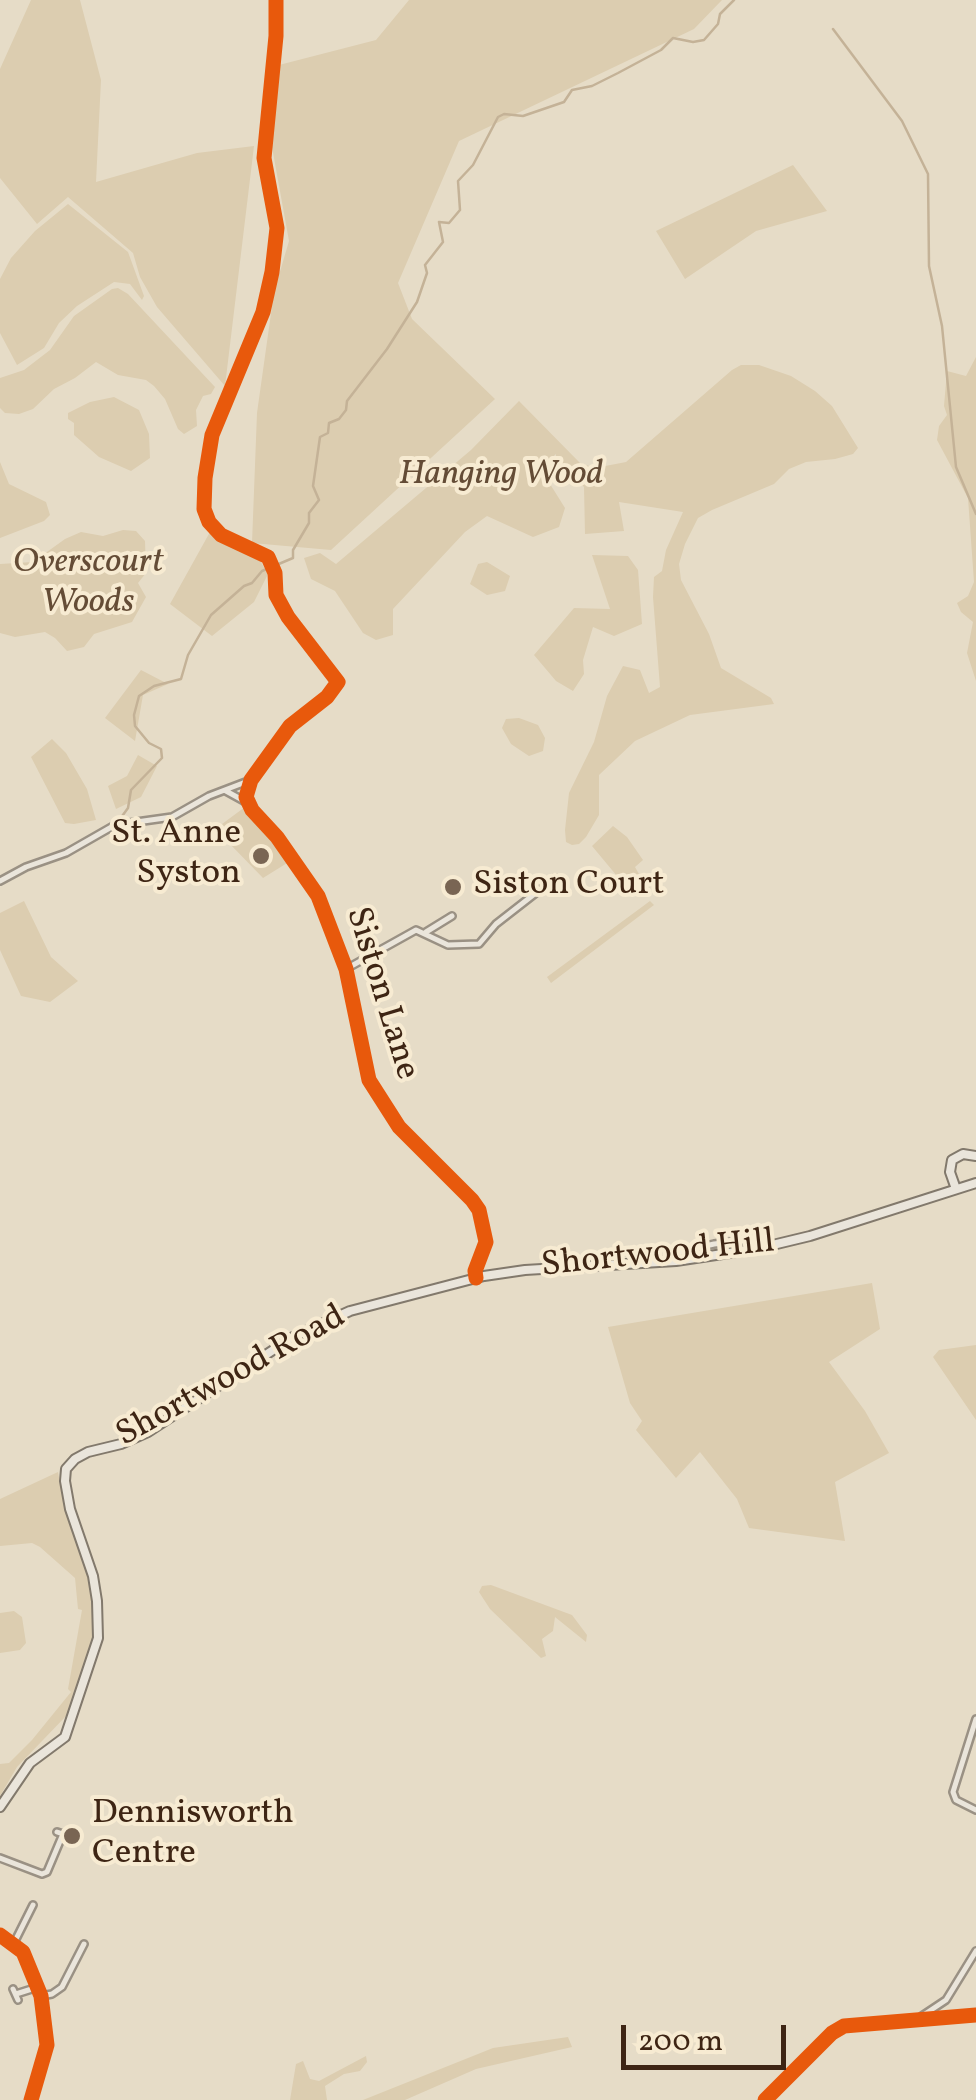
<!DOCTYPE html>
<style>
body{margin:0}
#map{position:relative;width:976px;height:2100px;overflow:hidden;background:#e6dcc7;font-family:Vollkorn,serif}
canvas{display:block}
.scale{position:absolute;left:621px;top:2025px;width:165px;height:45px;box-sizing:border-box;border:5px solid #3e2514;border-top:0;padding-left:12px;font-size:30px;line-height:35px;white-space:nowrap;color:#3e2514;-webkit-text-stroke:8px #f7ebd2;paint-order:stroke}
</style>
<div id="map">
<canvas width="976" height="2100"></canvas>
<div class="scale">200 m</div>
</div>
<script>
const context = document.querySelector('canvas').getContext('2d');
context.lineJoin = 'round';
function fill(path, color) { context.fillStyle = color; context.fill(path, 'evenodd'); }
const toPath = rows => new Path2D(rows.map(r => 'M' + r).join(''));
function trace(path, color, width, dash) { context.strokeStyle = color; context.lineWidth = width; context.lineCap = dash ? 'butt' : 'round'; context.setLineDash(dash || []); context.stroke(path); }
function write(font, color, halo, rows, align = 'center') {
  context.font = font + ' Vollkorn,serif'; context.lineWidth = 8; context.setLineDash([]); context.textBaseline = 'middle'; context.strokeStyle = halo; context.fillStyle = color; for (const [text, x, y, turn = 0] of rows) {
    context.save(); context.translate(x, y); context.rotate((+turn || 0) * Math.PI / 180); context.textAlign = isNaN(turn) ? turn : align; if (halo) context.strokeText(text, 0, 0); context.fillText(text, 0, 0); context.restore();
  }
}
fill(toPath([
 [31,0,80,0,101,80,96,182,197,153,254,146,225,386,157,307,140,277,133,253,68,197,37,224,0,178,0,69],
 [409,0,722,0,694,29,459,141,398,283,412,319,495,399,331,550,252,543,257,413,274,292,289,241,272,147,279,65,376,40],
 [793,165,827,211,756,231,685,279,656,231],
 [68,204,128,252,144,296,142,300,130,284,114,282,77,306,59,323,44,348,17,365,0,333,0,279,11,258,35,231],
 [118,288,128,294,215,387,211,394,203,396,196,410,197,426,184,434,178,429,165,399,154,386,146,380,118,375,96,362,75,378,54,389,33,409,19,414,5,413,0,408,0,378,24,370,50,350,74,316,112,289],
 [976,357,976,681,967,653,973,622,961,612,957,603,968,596,974,582,968,498,937,440,939,426,947,415,944,406,947,371,966,376],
 [741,365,759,365,791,376,815,391,832,406,858,448,853,454,835,459,806,462,789,469,774,484,712,510,698,518,685,544,679,564,681,580,709,634,721,668,771,698,774,704,690,715,635,741,599,775,599,815,586,837,579,844,572,845,566,842,565,830,569,793,594,742,607,696,623,666,640,670,649,693,660,687,653,597,654,577,662,571,666,550,683,512,619,502,624,531,585,534,584,487,556,458,556,454,540,468,565,508,559,527,533,537,487,516,465,532,393,609,393,635,376,640,363,633,335,591,311,579,304,558,320,553,336,564,471,450,519,401,580,463,595,468,626,462,732,370],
 [114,397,139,410,149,434,150,458,131,471,99,457,74,435,74,423,68,419,68,413,90,402],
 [0,462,9,484,46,502,50,515,44,521,0,538],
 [123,530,136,531,145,541,146,573,138,583,146,597,132,622,94,634,84,647,67,651,55,638,45,632,15,637,0,633,0,564,33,562,65,539,81,532,103,536],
 [210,532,259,559,268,574,254,602,212,636,170,604],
 [592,555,628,556,638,570,642,624,614,636,593,627,583,660,584,674,573,691,556,681,534,655,574,608,610,609],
 [487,562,510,576,505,591,487,595,470,584,478,564],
 [141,670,168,684,143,695,135,741,105,718],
 [519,718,538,725,545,738,543,751,529,756,511,744,502,728,506,719],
 [52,739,66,753,87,789,96,820,74,824,65,823,31,757],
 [138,755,157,766,141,797,116,809,108,786,127,776],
 [245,807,292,860,263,878,228,842,231,836,222,824],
 [613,826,627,837,643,860,635,867,639,874,636,879,644,889,617,876,592,846],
 [24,901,51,957,78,981,50,1002,21,996,0,950,0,913],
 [650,901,654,905,551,983,547,977],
 [872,1283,880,1329,829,1362,865,1411,889,1453,835,1482,845,1541,749,1528,737,1499,700,1452,676,1478,636,1430,642,1421,630,1403,608,1327],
 [976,1345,976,1420,933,1357,939,1350],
 [58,1472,64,1504,91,1581,94,1632,68,1714,17,1767,0,1796,0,1764,9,1763,32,1740,71,1692,68,1689,82,1610,78,1609,75,1578,40,1547,32,1543,0,1546,0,1499],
 [491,1585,572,1615,587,1635,586,1642,555,1617,553,1631,542,1639,546,1656,541,1658,490,1609,479,1592,482,1586],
 [14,1611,22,1617,26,1643,20,1650,0,1653,0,1613],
 [568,2037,572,2047,476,2069,405,2100,363,2100,493,2048],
 [366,2056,367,2062,360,2071,344,2074,325,2086,327,2100,290,2100,296,2064,303,2061,310,2079,319,2081]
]), '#dccdb0');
trace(toPath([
 [833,29,902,121,928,174,929,266,942,326,956,467,976,514],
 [120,819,128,808,131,790,162,758,161,749,149,743,135,726,134,715,139,696,154,686,181,679,188,655,211,615,244,586,252,583,262,571,293,558,293,550,309,523,309,513,319,500,313,486,320,437,328,433,329,423,339,419,346,410,347,401,387,349,417,302,427,273,425,265,443,242,439,222,449,223,460,210,458,181,473,165,498,117,504,114,523,116,564,102,572,90,592,86,618,73,661,50,673,38,693,42,704,40,718,24,720,14,734,0],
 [119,832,119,829]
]), '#c4b297', 2.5);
const street = toPath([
 [226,791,246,802],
 [0,881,26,867,66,853,115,825,172,817,209,796,251,780],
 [426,932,452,916],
 [346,969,416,930,448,945,479,944,496,924,555,878],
 [676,1261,679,1252,714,1244,750,1240,756,1249],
 [976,1719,953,1792,956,1800,976,1810],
 [0,1858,42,1874,47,1872,63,1834,57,1832],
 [0,1935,23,1952,41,1996,47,2045,31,2100],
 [14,1943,33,1905],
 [13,1989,18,2000],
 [16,1994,38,1987],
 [41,1996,52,1994,62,1987,84,1944],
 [922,2016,946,2000,976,1951],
 [765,2100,832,2033,844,2026,976,2015]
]);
const secondary = toPath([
 [276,0,276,36,264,158,277,228,272,272,263,312,212,435,205,478,204,509,209,522,221,535,268,557,275,573,276,595,288,617,338,682,327,697,290,726,251,780,246,797,252,810,277,837,318,896,346,969,369,1080,399,1127,472,1200,479,1210,486,1242,475,1271,476,1278],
 [956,1189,950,1172,952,1160,963,1154,976,1156],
 [0,1807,30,1763,65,1737,98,1638,97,1601,93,1576,70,1509,65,1481,66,1469,75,1459,88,1452,121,1444,148,1432,293,1337,350,1311,484,1276,525,1270,676,1261,756,1249,810,1236,976,1183]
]);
trace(street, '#9a9184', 10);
trace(secondary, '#82796c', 12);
trace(street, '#eae5db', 5);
trace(secondary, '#eae5db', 8);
trace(toPath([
 [276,0,276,36,264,158,277,228,272,272,263,312,212,435,205,478,204,509,209,522,221,535,268,557,275,573,276,595,288,617,338,682,327,697,290,726,251,780,246,797,252,810,277,837,318,896,346,969,369,1080,399,1127,472,1200,479,1210,486,1242,475,1271,476,1278],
 [0,1935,23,1952,41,1996,47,2045,31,2100],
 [765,2100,832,2033,844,2026,976,2015]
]), '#e8590c', 15);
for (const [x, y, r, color] of [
 [261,856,10,"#796553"],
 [453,887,10,"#796553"],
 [72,1836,10,"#796553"]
]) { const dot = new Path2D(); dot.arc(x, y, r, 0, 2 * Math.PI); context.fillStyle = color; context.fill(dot); trace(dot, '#f7ebd2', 4); }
write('italic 35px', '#644c36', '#f7ebd2', [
 ["Hanging Wood",501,477],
 ["Overscourt",88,565],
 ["Woods",88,605]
]);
write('35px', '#3e2514', '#f7ebd2', [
 ["St. Anne",241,836,"right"],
 ["Syston",241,876,"right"],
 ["Siston Court",473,887],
 ["Dennisworth",92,1816],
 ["Centre",92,1856]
], 'left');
write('35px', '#3e2514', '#f7ebd2', [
 ["Siston Lane",380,994,73],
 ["Shortwood Hill",658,1256,-6],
 ["Shortwood Road",232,1378,-29]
]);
</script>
